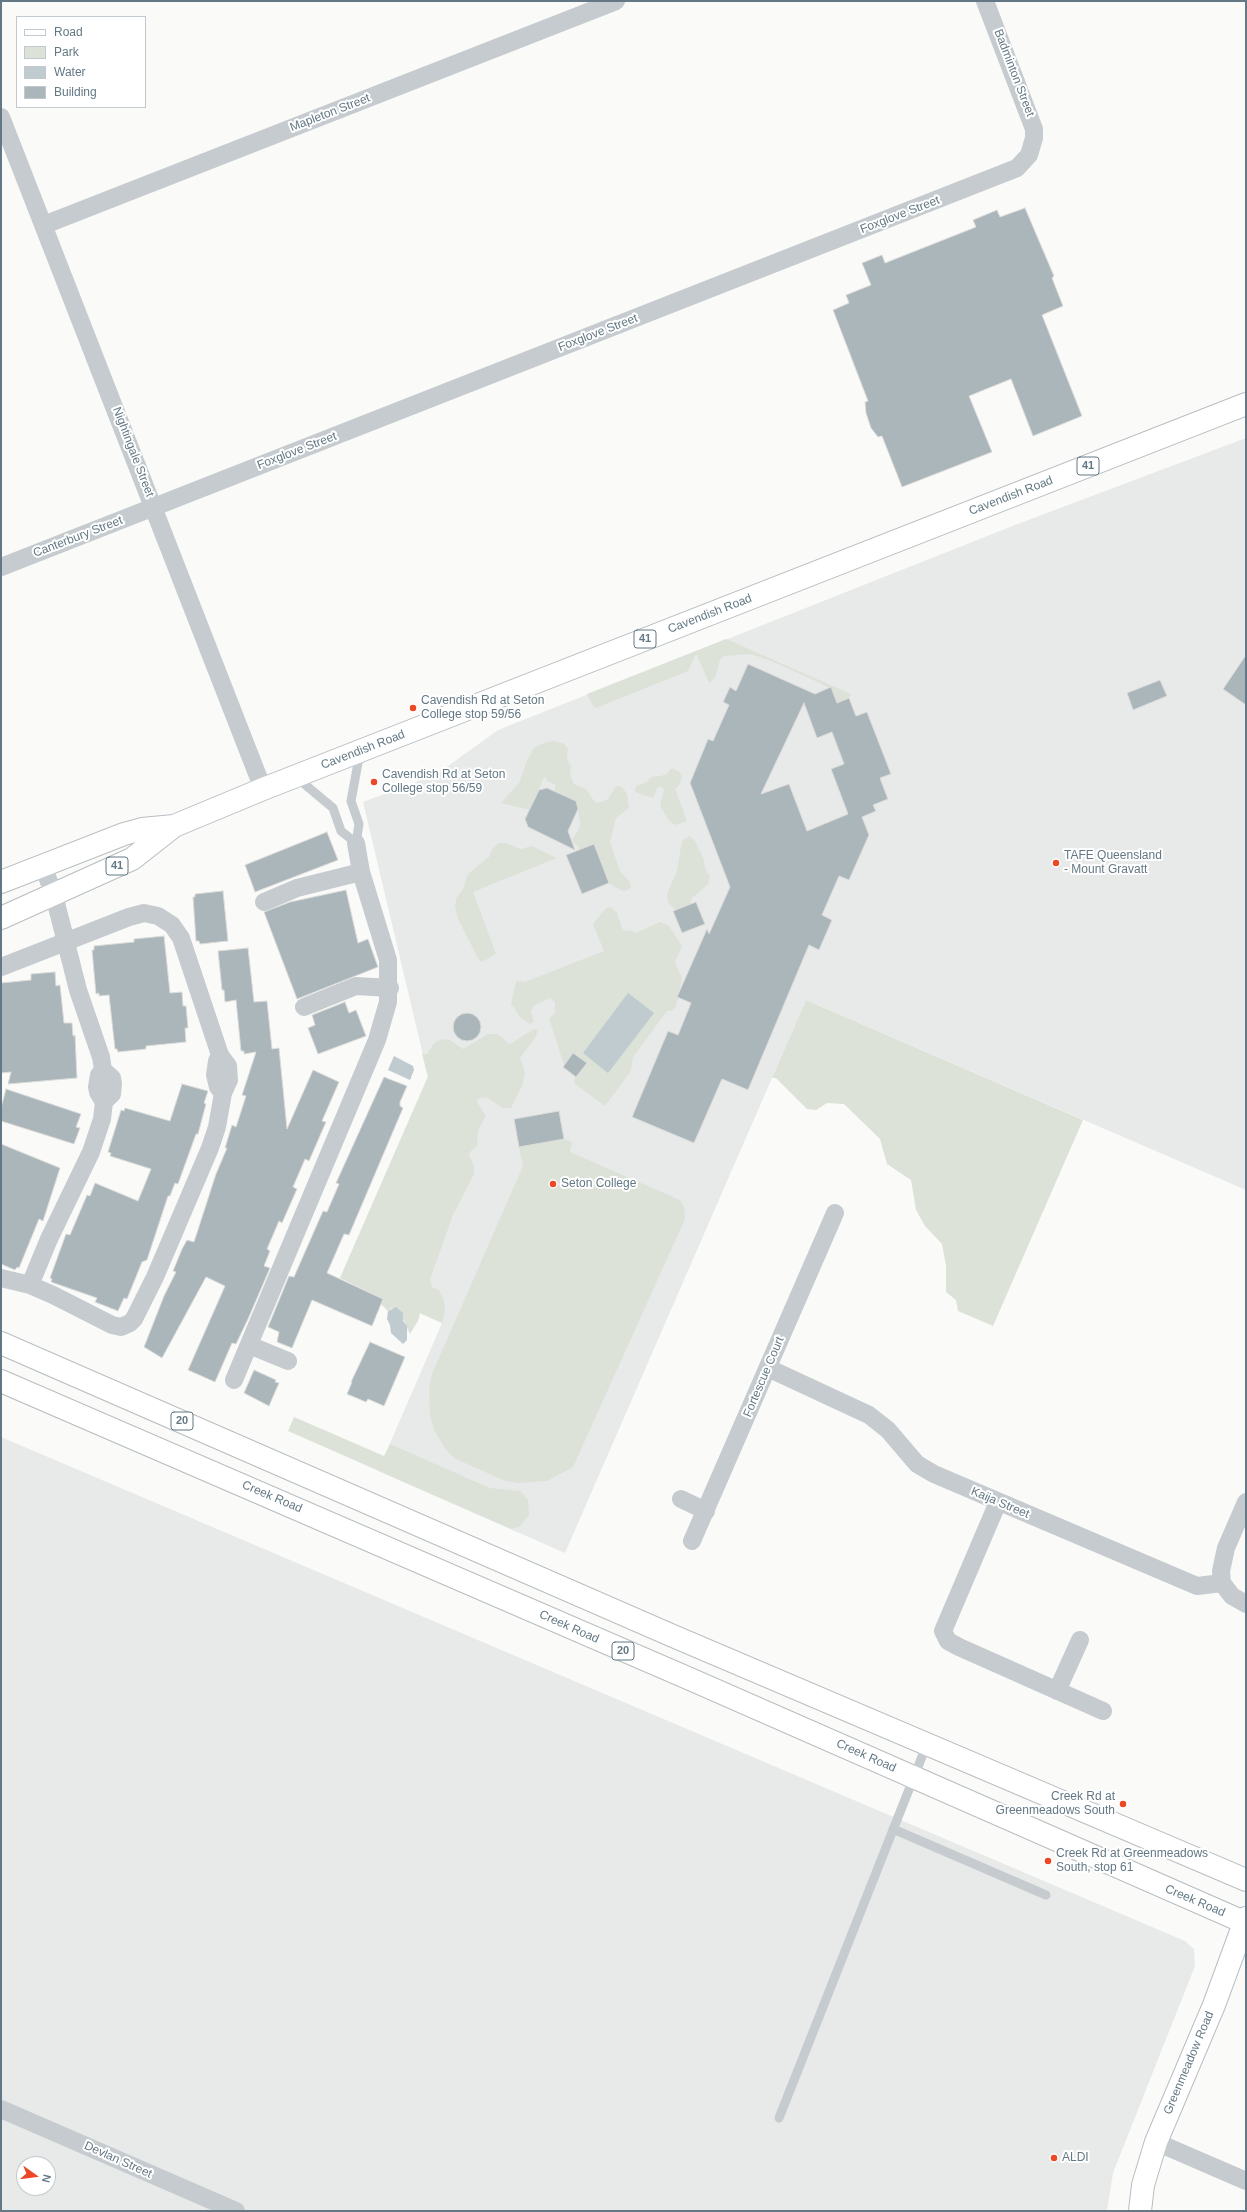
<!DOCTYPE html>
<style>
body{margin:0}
#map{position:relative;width:1247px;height:2212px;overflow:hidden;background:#fafaf8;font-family:Helvetica,sans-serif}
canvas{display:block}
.frame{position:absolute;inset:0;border:2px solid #637884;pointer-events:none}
.legend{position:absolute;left:16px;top:16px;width:130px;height:92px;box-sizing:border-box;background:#fff;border:1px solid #c1c9ce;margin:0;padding:5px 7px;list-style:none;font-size:12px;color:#637884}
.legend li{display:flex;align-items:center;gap:8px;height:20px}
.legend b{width:20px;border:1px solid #c1c9ce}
.north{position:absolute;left:16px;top:2156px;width:40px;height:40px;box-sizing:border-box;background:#fff;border:1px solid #c1c9ce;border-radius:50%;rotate:104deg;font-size:11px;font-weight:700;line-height:16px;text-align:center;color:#637884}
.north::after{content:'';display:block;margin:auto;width:14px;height:18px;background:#ed4825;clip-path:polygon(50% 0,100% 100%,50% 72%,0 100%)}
</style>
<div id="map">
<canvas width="1247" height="2212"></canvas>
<div class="frame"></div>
<ul class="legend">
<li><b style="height:5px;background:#fff"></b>Road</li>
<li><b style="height:11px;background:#dce2d8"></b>Park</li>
<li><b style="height:11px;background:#bfcbcf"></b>Water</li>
<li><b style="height:11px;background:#abb6bb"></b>Building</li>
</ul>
<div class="north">N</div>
</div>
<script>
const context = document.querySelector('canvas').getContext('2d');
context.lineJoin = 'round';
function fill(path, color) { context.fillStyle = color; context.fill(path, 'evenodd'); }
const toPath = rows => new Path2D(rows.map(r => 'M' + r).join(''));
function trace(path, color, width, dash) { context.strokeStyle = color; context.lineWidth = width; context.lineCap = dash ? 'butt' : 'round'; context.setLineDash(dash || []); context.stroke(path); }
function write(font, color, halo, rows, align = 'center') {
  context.font = font + ' Helvetica,sans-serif'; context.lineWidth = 4; context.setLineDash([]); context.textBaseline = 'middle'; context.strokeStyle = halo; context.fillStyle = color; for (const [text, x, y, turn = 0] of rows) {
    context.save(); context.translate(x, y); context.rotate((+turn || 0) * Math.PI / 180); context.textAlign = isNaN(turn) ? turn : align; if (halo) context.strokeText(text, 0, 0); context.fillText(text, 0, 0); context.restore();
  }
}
fill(toPath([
 [1246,438,1246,1190,806,1000,565,1553,378,1471,442,1323,340,1278,428,1076,363,802,437,774,498,730,1015,525],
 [1,1437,1185,1941,1194,1949,1195,1966,1113,2173,1107,2211,1,2211],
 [24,2164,48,2164,48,2188,24,2188]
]), '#e8eae9');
fill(toPath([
 [726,639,851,694,849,698,837,703,829,688,820,683,769,660,750,654,724,656,720,660,715,678,709,683,697,655,695,656,688,671,596,708,593,706,587,694],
 [555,741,564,744,568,749,567,759,571,766,570,775,574,784,586,789,594,801,598,803,608,799,616,786,622,787,627,794,629,808,616,818,610,842,620,871,630,882,631,888,626,891,622,891,609,883,572,840,579,829,580,822,576,801,554,791,556,785,547,781,545,777,544,777,530,810,501,803,519,783,527,761,534,748,546,742],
 [672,768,680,772,682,776,680,784,675,789,687,821,676,825,670,822,660,806,664,790,662,787,658,787,653,798,637,793,635,790,636,786,647,782,651,777,666,775],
 [690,836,695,841,704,860,705,868,710,876,708,884,692,898,690,904,676,910,668,903,667,894,677,871,682,840],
 [499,843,506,843,521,849,532,846,557,858,473,892,496,954,482,962,479,960,458,919,455,907,456,899,463,889,468,874,489,857,492,849],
 [610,907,617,913,623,931,630,930,636,933,660,922,669,926,682,946,675,962,682,978,676,1007,672,1011,667,1011,633,1057,631,1071,605,1106,574,1083,575,1077,563,1067,564,1065,549,1018,555,1013,555,1002,550,998,533,1006,531,1013,534,1021,530,1024,520,1018,514,1007,511,1005,516,981,525,982,604,951,593,924,606,908],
 [806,1000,1083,1120,993,1326,958,1311,956,1300,946,1292,946,1266,942,1244,925,1226,916,1210,911,1180,887,1164,880,1139,844,1104,827,1103,816,1110,807,1109,776,1078,772,1078],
 [534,1029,538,1030,535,1038,520,1058,525,1073,522,1086,511,1108,503,1108,486,1097,477,1099,477,1102,486,1116,478,1130,477,1146,471,1151,469,1155,474,1166,474,1174,453,1215,430,1279,432,1287,439,1290,444,1301,445,1310,442,1323,420,1313,418,1321,410,1334,403,1319,392,1308,388,1311,381,1304,383,1299,340,1278,428,1077,422,1054,427,1054,434,1043,442,1039,450,1040,463,1049,488,1034,497,1034,510,1044],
 [564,1139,572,1142,570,1152,680,1200,684,1207,685,1219,573,1467,547,1481,519,1483,505,1481,456,1459,447,1451,434,1430,430,1416,429,1388,432,1374,523,1166,519,1147],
 [294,1417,384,1456,390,1444,490,1488,520,1491,528,1500,529,1515,519,1527,511,1529,288,1431]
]), '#dce2d8');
fill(toPath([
 [628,993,654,1013,608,1073,583,1053],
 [394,1056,413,1066,414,1070,410,1080,388,1070],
 [396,1307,403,1313,403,1321,407,1326,407,1340,403,1344,391,1333,390,1325,387,1319,388,1311]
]), '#bfcbcf');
const building = toPath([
 [1025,208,1054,276,1052,278,1063,306,1042,315,1082,416,1033,436,1011,379,969,396,992,452,902,487,882,436,878,437,871,428,866,413,865,402,868,401,833,310,849,303,846,295,871,285,862,263,882,255,885,263,976,227,973,220,997,210,1000,217,1025,208],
 [1246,655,1246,705,1223,689,1246,655],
 [748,664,815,694,831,687,837,703,849,698,856,716,867,712,891,774,880,778,888,799,873,805,876,811,862,817,869,835,849,880,839,876,822,915,832,920,819,950,809,945,748,1090,722,1079,694,1143,632,1117,668,1031,678,1035,691,1003,677,997,707,929,709,934,730,887,690,783,708,739,713,741,729,705,723,702,730,687,736,691,748,664],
 [804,703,817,738,832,732,844,764,831,769,848,814,807,831,789,784,761,794,804,703],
 [1160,680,1167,696,1133,710,1127,693,1160,680],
 [547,788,576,801,578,809,568,831,575,850,528,827,525,819,539,790,547,788],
 [327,832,338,860,255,892,245,865,327,832],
 [594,844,609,883,582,894,566,855,594,844],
 [346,890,358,943,368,939,378,967,297,999,264,912,290,902,346,890],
 [223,891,228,941,200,944,199,941,196,941,193,897,195,897,195,894,223,891],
 [696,902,705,924,682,933,673,911,696,902],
 [164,936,170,993,182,992,183,1006,186,1006,188,1028,185,1028,186,1042,146,1046,146,1049,118,1052,117,1049,115,1049,109,995,99,996,99,993,96,994,92,950,94,950,94,946,134,942,134,939,164,936],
 [248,948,254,1002,267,1001,272,1049,279,1048,287,1129,313,1070,339,1082,322,1121,326,1122,309,1161,305,1159,293,1187,297,1189,282,1223,279,1221,267,1249,270,1251,264,1266,270,1268,248,1319,236,1344,232,1343,215,1382,188,1370,225,1286,206,1277,162,1358,144,1347,164,1296,176,1272,173,1271,182,1249,187,1240,194,1242,216,1174,227,1148,225,1148,232,1125,236,1127,246,1096,242,1095,256,1052,244,1054,244,1051,241,1051,236,1000,225,1002,224,990,222,990,218,951,248,948],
 [55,972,56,986,60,985,64,1023,72,1023,73,1036,75,1035,77,1078,8,1084,11,1072,1,1073,1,983,31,980,31,974,55,972],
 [345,1002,349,1013,356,1010,366,1036,318,1054,308,1028,315,1025,312,1015,345,1002],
 '453 1027a14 14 0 1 1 28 0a14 14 0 1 1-28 0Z',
 [573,1053,587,1063,576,1077,563,1067,573,1053],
 [384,1077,407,1086,400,1102,400,1106,403,1108,349,1235,344,1234,327,1273,383,1299,372,1326,312,1300,292,1348,277,1342,279,1332,268,1327,289,1276,294,1277,323,1211,327,1212,339,1184,336,1183,384,1077],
 [182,1084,208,1091,204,1103,206,1104,198,1134,196,1134,178,1184,175,1183,170,1196,168,1196,147,1260,142,1262,127,1299,124,1298,118,1311,95,1302,97,1298,51,1282,52,1279,50,1278,66,1234,70,1235,87,1195,90,1196,95,1183,138,1201,151,1169,110,1156,111,1153,108,1152,121,1110,124,1111,125,1108,170,1121,182,1084],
 [6,1089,81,1114,76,1127,80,1128,74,1144,1,1121,1,1108,6,1089],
 [559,1111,564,1139,519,1147,514,1119,559,1111],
 [1,1144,60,1168,43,1221,39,1219,19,1268,17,1267,15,1270,1,1264,1,1144],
 [370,1342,405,1357,384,1406,368,1399,366,1402,347,1394,352,1382,351,1382,370,1342],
 [254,1370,276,1380,275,1382,279,1383,269,1406,244,1393,254,1370]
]);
fill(building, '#abb6bb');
trace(building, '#dcdcda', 1);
const secondary = toPath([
 [1140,2211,1143,2185,1156,2142,1214,2005,1246,1918]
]);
const primary = toPath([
 [1,882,124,834,142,829,174,826],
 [1,918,132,859,174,826,263,789,1246,404],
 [1,1343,673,1636,1246,1880],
 [1,1381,690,1679,1246,1923]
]);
trace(secondary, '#b7bec2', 24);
trace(primary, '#b8bec2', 24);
trace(toPath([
 [296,777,333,808,341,831,356,843,359,824,351,801,360,752],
 [893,1829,1046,1895],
 [779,2118,927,1744]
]), '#c5cbce', 9);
trace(toPath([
 [1,117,263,789],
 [44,225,616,1],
 [1,567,1017,168,1029,155,1034,138,1034,129,985,1],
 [43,866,54,895,78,990,101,1057,103,1070,112,1078,113,1084,112,1094,104,1102,98,1092,97,1087,99,1075,103,1070],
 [264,902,297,888,361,872],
 [1,967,129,917,144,913,158,916,172,925,181,938,220,1055],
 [304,1007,356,986,390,988],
 [1,1278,30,1285,53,1295,112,1325,121,1327,130,1323,134,1319,155,1277,210,1148,217,1127,223,1093,229,1080,228,1066,220,1055,217,1061,215,1075,218,1087,223,1093],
 [30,1285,49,1239,91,1152,102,1119,104,1102],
 [249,1345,288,1361],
 [768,1368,869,1415,888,1430,917,1464,934,1474,1197,1586,1222,1583,1232,1596,1246,1604],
 [234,1380,377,1040,388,1002,388,960,361,872,356,843],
 [681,1499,706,1511],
 [998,1502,943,1631,948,1641,959,1647,1103,1711],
 [692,1541,835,1213],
 [1222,1583,1221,1571,1226,1548,1246,1502],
 [1057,1691,1080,1640],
 [1,2109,236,2211],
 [1156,2142,1246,2181]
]), '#c5cbce', 18);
trace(secondary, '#fff', 22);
trace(primary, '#fff', 22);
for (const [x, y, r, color] of [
 [413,708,4,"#ed4825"],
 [374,782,4,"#ed4825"],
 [1056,863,4,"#ed4825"],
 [553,1184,4,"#ed4825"],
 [1123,1804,4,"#ed4825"],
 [1048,1861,4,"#ed4825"],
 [1054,2158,4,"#ed4825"]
]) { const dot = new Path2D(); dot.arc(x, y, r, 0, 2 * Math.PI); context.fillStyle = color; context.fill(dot); trace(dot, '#fff', 1.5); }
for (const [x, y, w] of [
 [1088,466,22],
 [645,639,22],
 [117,866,22],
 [182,1421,22],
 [623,1651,22]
]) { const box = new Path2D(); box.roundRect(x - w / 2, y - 9, w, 18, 3); context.fillStyle = '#fff'; context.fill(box); trace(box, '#637884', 1); }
write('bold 11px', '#637884', null, [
 ["41",1088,466],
 ["41",645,639],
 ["41",117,866],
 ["20",182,1421],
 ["20",623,1651]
]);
write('12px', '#637884', '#fff', [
 ["Badminton Street",1014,73,69],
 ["Mapleton Street",330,113,-21],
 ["Foxglove Street",900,215,-21],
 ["Foxglove Street",598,333,-21],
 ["Foxglove Street",297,451,-21],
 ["Nightingale Street",133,452,69],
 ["Cavendish Road",1011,496,-21],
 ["Canterbury Street",78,537,-21],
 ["Cavendish Road",710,614,-21],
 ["Cavendish Road",363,750,-21],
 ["Fortescue Court",764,1377,-67],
 ["Creek Road",272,1497,23],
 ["Kaija Street",1000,1503,23],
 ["Creek Road",569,1627,24],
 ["Creek Road",866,1756,24],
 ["Creek Road",1195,1901,23],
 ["Greenmeadow Road",1189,2063,-67],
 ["Devlan Street",118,2160,24]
]);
write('12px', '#637884', '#fff', [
 ["Cavendish Rd at Seton",421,701],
 ["College stop 59/56",421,715],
 ["Cavendish Rd at Seton",382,775],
 ["College stop 56/59",382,789],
 ["TAFE Queensland",1064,856],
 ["- Mount Gravatt",1064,870],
 ["Seton College",561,1184],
 ["Creek Rd at",1115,1797,"right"],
 ["Greenmeadows South",1115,1811,"right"],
 ["Creek Rd at Greenmeadows",1056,1854],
 ["South, stop 61",1056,1868],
 ["ALDI",1062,2158]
], 'left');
</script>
